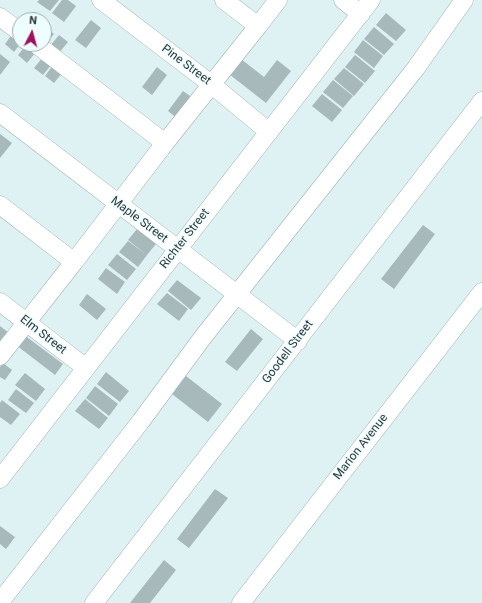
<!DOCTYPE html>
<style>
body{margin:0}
#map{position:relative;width:482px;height:603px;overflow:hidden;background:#def1f3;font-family:Roboto,sans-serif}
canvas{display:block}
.north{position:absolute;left:12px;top:12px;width:40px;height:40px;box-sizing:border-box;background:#eefdff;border:1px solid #a2adaf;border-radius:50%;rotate:6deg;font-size:11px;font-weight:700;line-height:16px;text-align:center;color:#2f3637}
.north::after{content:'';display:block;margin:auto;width:14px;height:18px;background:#a0135c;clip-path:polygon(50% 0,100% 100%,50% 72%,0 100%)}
</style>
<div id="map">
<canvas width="482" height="603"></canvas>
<div class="north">N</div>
</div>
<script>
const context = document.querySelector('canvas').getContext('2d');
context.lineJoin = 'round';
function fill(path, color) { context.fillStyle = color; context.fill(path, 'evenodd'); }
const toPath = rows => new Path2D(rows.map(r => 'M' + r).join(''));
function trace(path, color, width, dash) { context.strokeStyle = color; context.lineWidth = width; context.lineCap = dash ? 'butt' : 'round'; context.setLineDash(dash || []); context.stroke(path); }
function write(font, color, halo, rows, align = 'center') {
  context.font = font + ' Roboto,sans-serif'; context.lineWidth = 3.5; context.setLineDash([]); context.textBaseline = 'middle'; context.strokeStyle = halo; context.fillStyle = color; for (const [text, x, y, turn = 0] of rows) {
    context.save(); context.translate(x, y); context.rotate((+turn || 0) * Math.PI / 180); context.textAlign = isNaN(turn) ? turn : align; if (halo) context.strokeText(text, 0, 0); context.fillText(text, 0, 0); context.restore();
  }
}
fill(toPath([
 [39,0,59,0,50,11,37,2],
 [62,0,68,0,76,6,64,22,52,13],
 [386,13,406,30,396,41,376,25],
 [91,20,101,28,86,48,75,40],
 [44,26,54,34,45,45,44,44],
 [374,27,394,44,384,55,364,39],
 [13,33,20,39,20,44,14,52,5,44],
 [59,35,68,42,59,53,50,46],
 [363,40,383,56,374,68,354,52],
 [27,44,36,52,27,63,18,55],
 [0,54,10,62,0,75],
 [355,55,375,71,365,83,345,67],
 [43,57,52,64,43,75,34,68],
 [241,59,264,77,277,60,291,71,266,103,229,74],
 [53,65,63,72,54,83,45,76],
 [157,67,167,75,152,95,142,87],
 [344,68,364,84,354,96,334,79],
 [333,80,353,96,343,108,323,92],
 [183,91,193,98,178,119,168,111],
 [322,94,342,110,332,122,312,106],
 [0,134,12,143,0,158],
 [423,225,435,234,394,289,381,279],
 [137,229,156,244,147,255,128,240],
 [128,241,147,255,138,267,119,252],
 [117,254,136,269,127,280,108,265],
 [106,268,125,282,117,294,98,279],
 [177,280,201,298,191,310,168,291],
 [167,293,188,309,179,321,157,304],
 [87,294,106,309,97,320,79,305],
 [0,326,9,333,0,346],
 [251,329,263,339,237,371,225,362],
 [24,335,63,364,55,375,16,345],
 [3,363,12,370,5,380,0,377,0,367],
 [106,372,129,391,120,402,97,384],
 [25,373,45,389,36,401,15,385],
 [186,376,222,404,208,422,172,394],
 [95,386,118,404,109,416,86,398],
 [16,389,34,403,26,413,8,400],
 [85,399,108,418,99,429,75,411],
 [2,400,20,414,11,425,0,417,0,403],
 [215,489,228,498,189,548,177,539],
 [0,526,15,537,6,549,0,544],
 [164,560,176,570,150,603,130,603]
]), '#a8b9bc');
const minor = toPath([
 [101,0,211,84,269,132],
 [224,0,258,26,278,0],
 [343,0,361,14],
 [0,17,20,32],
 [36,44,165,143,258,26],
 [0,113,298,341],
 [0,205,74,262,165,143],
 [0,302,86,368],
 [0,356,74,262],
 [0,479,371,0],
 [0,602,141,421,203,337,416,68,464,0],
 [94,603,482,101],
 [241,603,482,292]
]);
trace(minor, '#a1b2b5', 19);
trace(minor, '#fff', 18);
write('12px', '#2f3637', '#eefdff', [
 ["Pine Street",186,65,37],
 ["Maple Street",139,220,37],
 ["Richter Street",185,239,-52],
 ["Elm Street",43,335,38],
 ["Goodell Street",288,352,-53],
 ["Marion Avenue",361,447,-52]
]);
</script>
